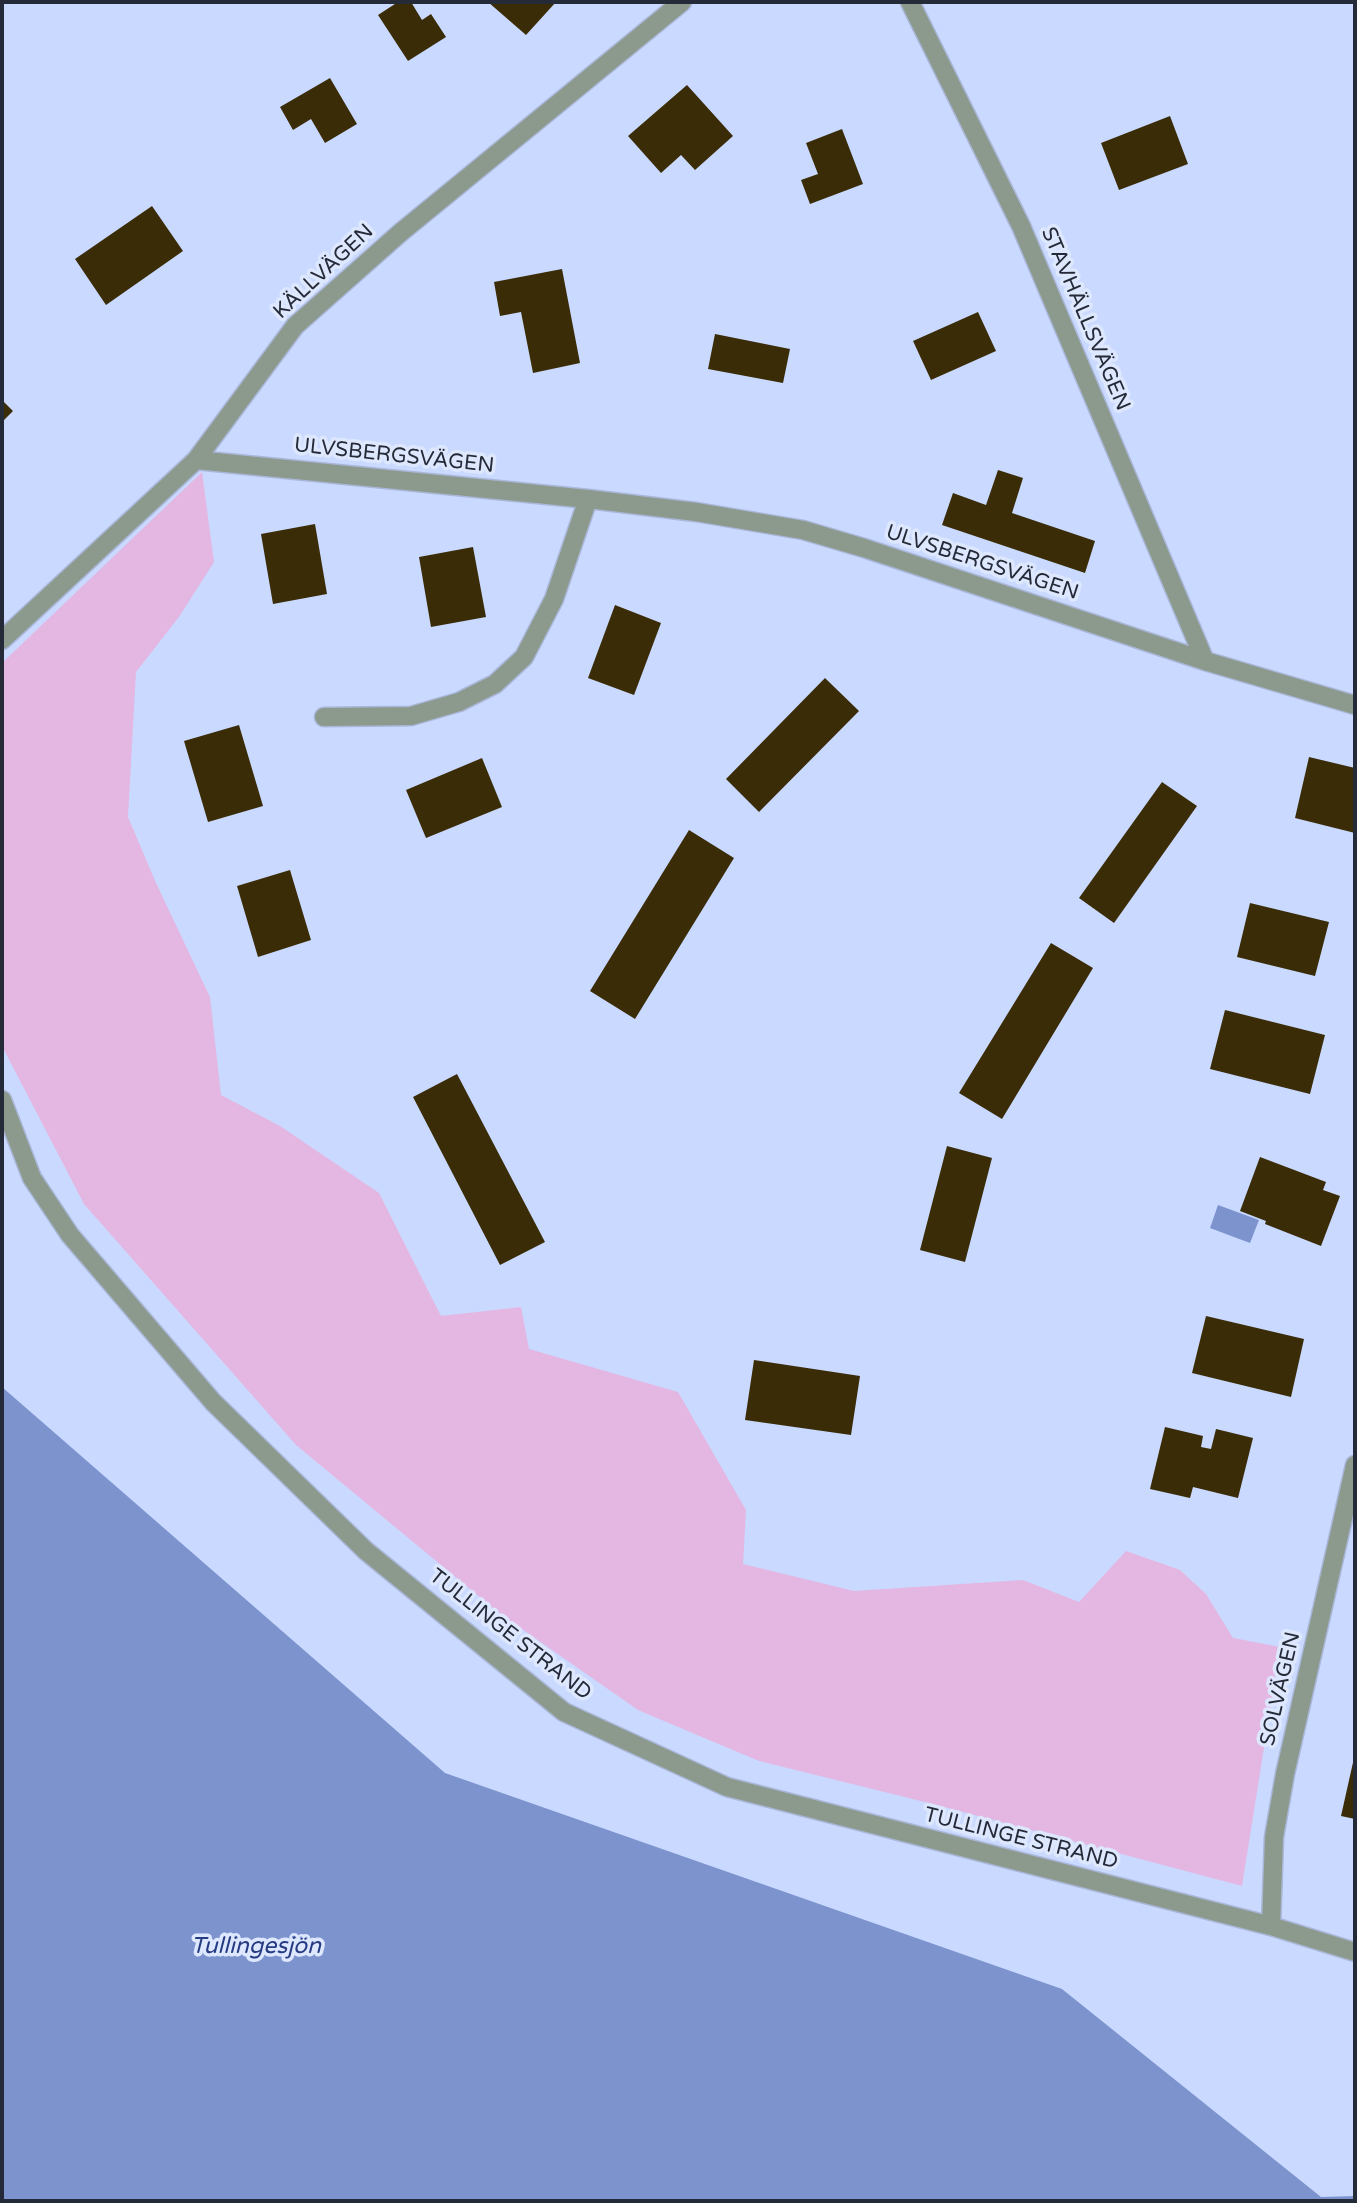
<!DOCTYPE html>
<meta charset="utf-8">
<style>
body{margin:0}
#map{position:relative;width:1357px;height:2203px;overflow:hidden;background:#cad9ff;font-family:"Varela Round",sans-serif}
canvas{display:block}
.frame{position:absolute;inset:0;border:4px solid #252a38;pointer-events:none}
</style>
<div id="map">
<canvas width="1357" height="2203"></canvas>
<div class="frame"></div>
</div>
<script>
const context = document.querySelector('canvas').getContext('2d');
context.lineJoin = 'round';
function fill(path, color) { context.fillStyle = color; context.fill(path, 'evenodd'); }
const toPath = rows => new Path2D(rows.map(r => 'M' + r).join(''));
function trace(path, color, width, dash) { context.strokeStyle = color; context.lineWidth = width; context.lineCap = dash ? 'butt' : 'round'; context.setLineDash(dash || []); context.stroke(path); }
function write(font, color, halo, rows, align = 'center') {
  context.font = font + ' "Varela Round",sans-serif'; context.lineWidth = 7; context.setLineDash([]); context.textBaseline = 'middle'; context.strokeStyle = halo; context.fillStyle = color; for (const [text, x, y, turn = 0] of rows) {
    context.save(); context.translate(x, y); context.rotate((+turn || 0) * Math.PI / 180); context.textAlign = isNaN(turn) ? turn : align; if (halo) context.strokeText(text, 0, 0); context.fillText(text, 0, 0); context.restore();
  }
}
fill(toPath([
 [202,472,214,562,179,617,136,672,128,817,156,883,210,997,221,1095,280,1126,379,1193,441,1316,521,1307,529,1349,678,1392,746,1510,743,1564,854,1591,1023,1580,1079,1602,1126,1551,1180,1570,1206,1594,1233,1638,1280,1647,1242,1886,933,1804,759,1761,638,1710,499,1613,296,1445,84,1204,2,1046,2,663]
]), '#e3b7e1');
fill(toPath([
 [1218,1205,1259,1220,1250,1243,1210,1228],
 [2,1387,445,1773,1062,1989,1321,2197,1355,2196,1355,2201,2,2201]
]), '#7c93ce');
fill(toPath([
 [398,2,411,2,422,20,431,14,446,37,408,61,378,15],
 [488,2,556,2,526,35],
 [330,78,357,124,325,143,311,119,293,130,280,107],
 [687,85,733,136,695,170,681,155,661,173,628,136],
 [1170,116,1188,164,1119,190,1101,143],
 [842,129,863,184,810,204,801,180,818,174,806,143],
 [152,206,183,251,106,305,75,259],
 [562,269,580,363,533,373,521,312,500,316,494,282],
 [978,312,996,351,931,380,913,341],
 [715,334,790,349,783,383,708,369],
 [2,400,13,411,2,422],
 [998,470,1023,478,1012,513,1095,541,1085,573,942,525,953,493,986,505],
 [315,524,327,594,273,604,261,534],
 [473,547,486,617,431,627,419,557],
 [615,605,661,623,634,695,588,678],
 [825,678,859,711,759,812,726,779],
 [239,725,263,806,208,822,184,741],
 [1309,757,1355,768,1355,833,1295,818],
 [482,758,502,807,426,838,406,790],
 [1162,782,1197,806,1114,923,1079,898],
 [689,830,734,858,635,1019,590,991],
 [290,870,311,940,258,957,237,886],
 [1250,903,1329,922,1315,976,1237,957],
 [1051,943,1093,968,1002,1119,959,1093],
 [1225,1010,1325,1035,1310,1094,1210,1069],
 [457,1074,545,1242,500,1265,413,1097],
 [947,1146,992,1158,965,1262,920,1250],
 [1260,1157,1326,1182,1323,1190,1340,1196,1321,1246,1265,1224,1266,1221,1240,1211],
 [1206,1316,1304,1339,1291,1397,1192,1373],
 [754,1360,860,1376,851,1435,745,1420],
 [1165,1427,1203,1436,1201,1447,1211,1449,1216,1429,1253,1438,1238,1498,1193,1487,1190,1498,1150,1489],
 [1354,1758,1355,1758,1355,1819,1341,1816]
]), '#3a2c07');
const minor = toPath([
 [910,2,1021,226,1205,661],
 [196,460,588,499,696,512,803,530,864,548,1205,661,1355,705],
 [2,640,196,460,295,326,400,233,682,2],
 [324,717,411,716,459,702,495,684,524,657,554,599,588,499],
 [2,1100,32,1178,70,1235,213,1402,366,1551,564,1712,727,1787,1271,1926,1355,1952],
 [1271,1926,1274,1837,1285,1774,1355,1465]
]);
trace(minor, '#a9b6d7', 21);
trace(minor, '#8c9a8d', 18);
write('21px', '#252a38', '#dde7fd', [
 ["KÄLLVÄGEN",324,272,-43],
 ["STAVHÄLLSVÄGEN",1085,319,67],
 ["ULVSBERGSVÄGEN",394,456,6],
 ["ULVSBERGSVÄGEN",982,563,18],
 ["TULLINGE STRAND",510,1635,38],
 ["SOLVÄGEN",1281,1689,-77],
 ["TULLINGE STRAND",1021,1839,14]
]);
write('italic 23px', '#263b82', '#dde7fd', [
 ["Tullingesjön",256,1947]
]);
</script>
